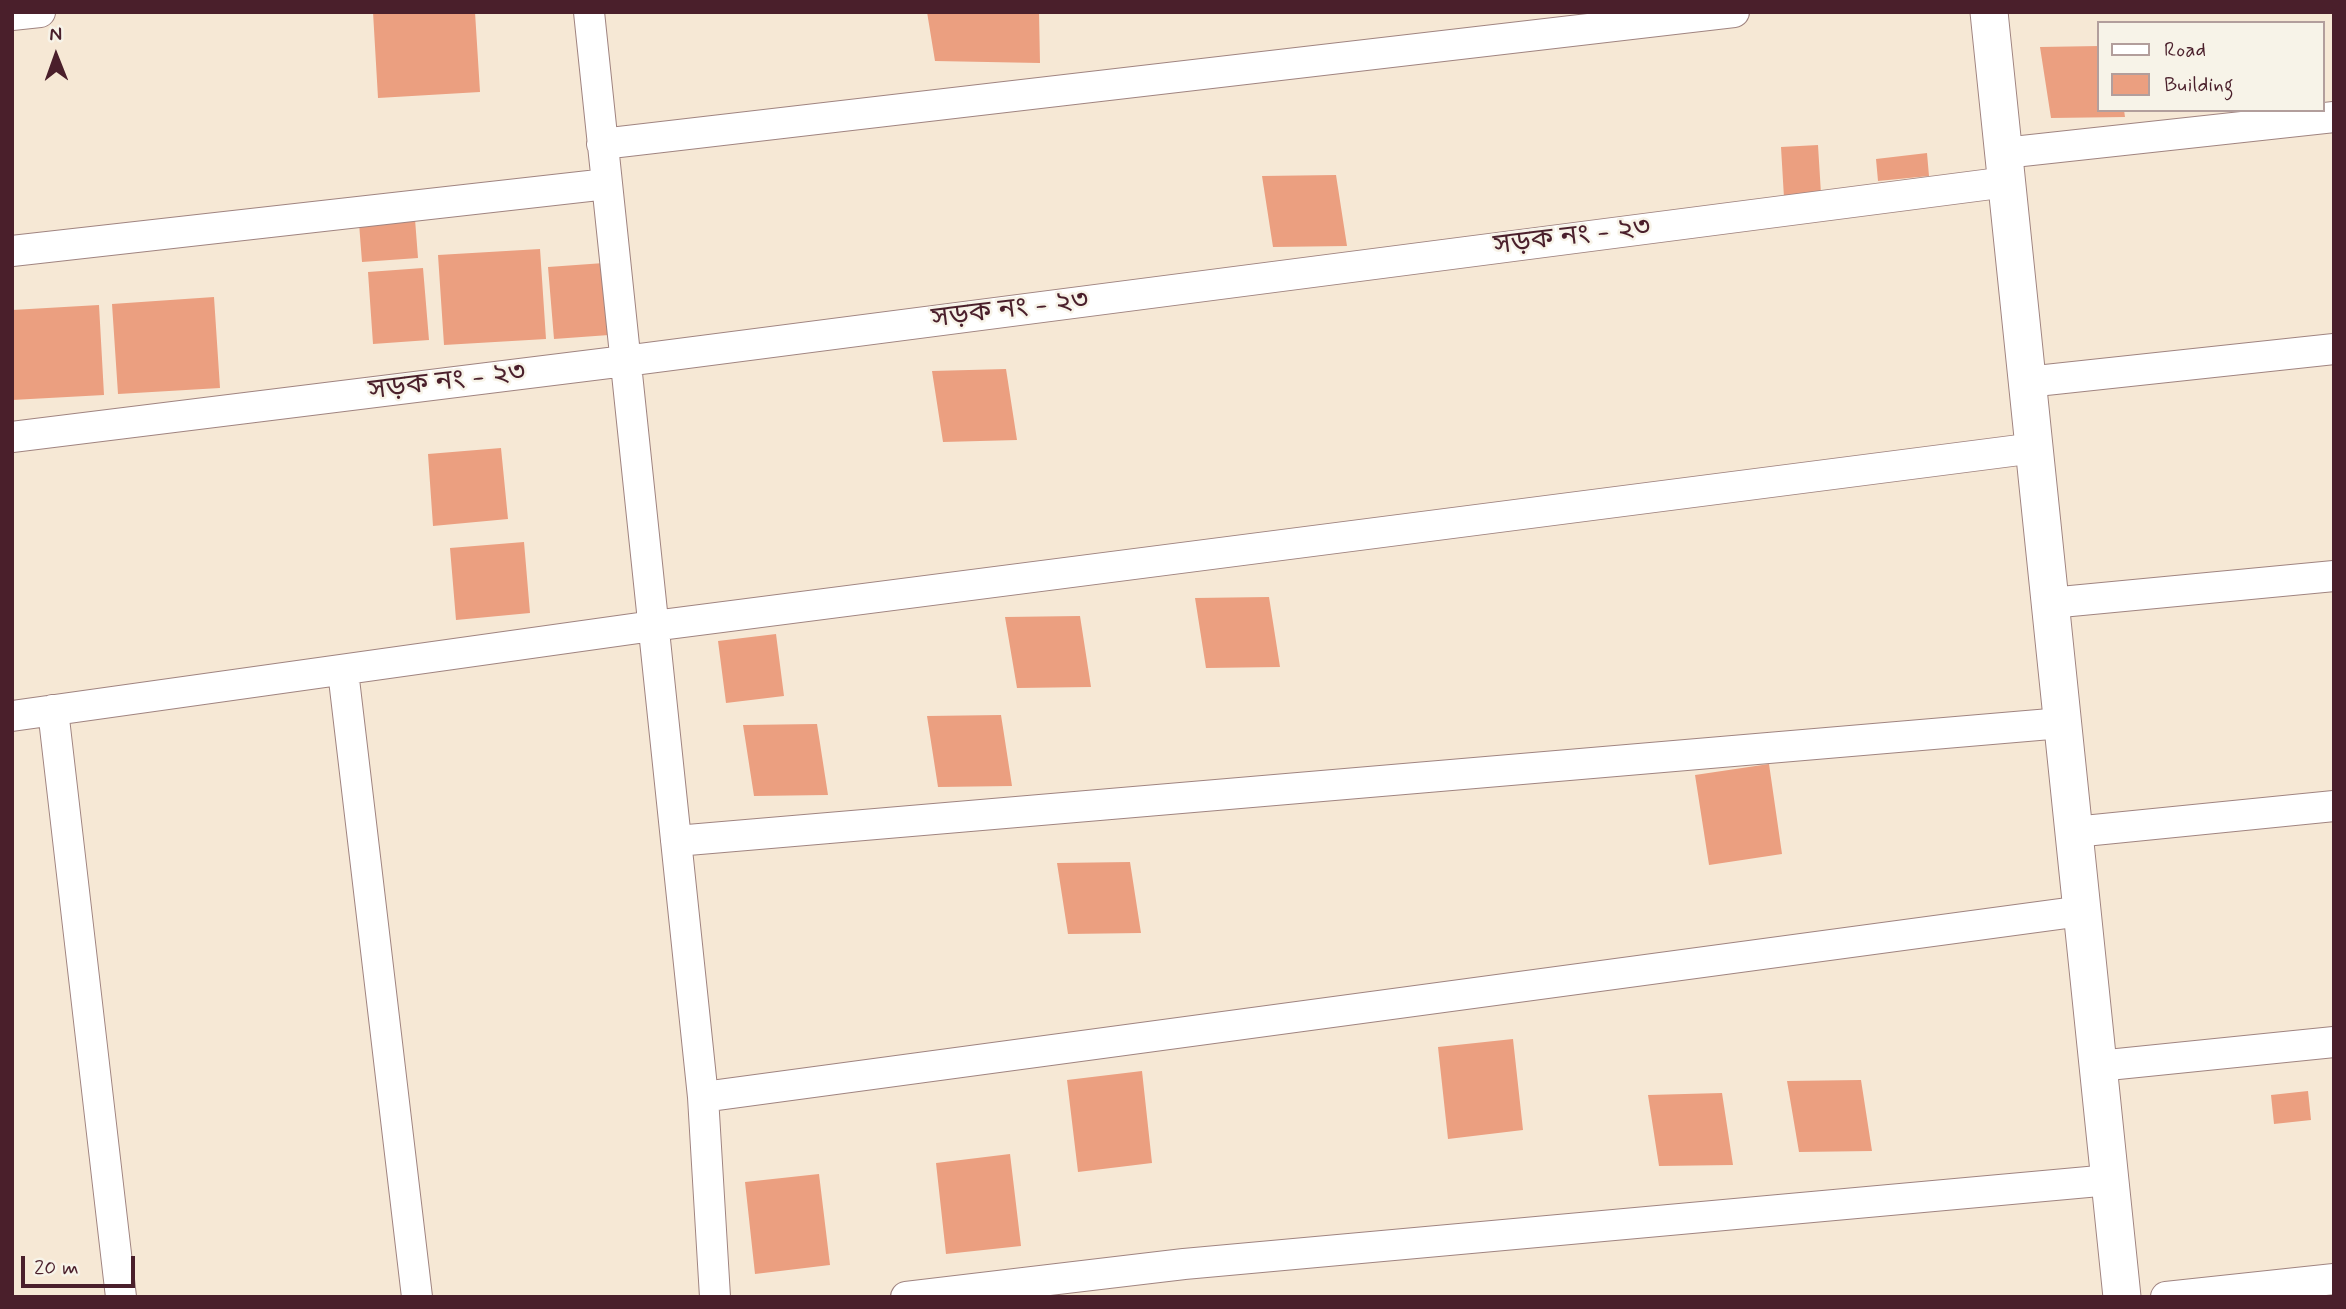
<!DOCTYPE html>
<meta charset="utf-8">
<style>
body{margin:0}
#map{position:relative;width:2346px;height:1309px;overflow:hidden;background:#f6e8d5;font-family:Mynerve,sans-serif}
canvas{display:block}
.frame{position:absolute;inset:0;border:14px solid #4a1f2b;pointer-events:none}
.legend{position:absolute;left:2097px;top:21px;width:228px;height:91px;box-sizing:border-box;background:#f7f3e8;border:2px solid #b29e9c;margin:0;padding:9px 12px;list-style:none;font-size:21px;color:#4a1f2b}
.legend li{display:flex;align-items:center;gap:14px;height:35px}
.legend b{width:35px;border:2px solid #b29e9c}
.north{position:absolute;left:21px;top:21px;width:70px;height:70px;-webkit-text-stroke:5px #f7f3e8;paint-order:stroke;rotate:359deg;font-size:19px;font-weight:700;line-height:28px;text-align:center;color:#4a1f2b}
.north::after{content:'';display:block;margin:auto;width:24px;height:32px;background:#4a1f2b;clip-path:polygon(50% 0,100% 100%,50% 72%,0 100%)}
.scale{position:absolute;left:21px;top:1256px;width:114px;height:32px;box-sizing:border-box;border:4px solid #4a1f2b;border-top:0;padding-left:9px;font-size:21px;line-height:24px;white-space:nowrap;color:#4a1f2b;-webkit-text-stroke:5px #f7f3e8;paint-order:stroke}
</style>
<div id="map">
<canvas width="2346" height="1309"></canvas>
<div class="frame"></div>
<ul class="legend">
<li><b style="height:9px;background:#fff"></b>Road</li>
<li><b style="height:19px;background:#eb9f80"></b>Building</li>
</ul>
<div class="north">N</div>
<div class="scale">20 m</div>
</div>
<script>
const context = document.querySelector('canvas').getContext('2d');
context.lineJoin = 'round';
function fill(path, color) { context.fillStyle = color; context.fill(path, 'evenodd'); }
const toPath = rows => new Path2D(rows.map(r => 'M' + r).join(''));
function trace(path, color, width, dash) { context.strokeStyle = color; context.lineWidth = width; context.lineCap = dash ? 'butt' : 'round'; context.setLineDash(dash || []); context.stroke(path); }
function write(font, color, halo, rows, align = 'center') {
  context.font = font + ' Mynerve,"Noto Sans Bengali",sans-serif'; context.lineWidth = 5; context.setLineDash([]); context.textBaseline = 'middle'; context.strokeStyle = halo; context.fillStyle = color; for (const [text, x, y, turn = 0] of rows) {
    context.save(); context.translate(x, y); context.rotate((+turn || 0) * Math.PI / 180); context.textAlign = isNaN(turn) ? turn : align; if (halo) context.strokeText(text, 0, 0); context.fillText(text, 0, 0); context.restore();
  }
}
fill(toPath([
 [373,12,475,12,480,92,378,98],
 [927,12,1039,12,1040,63,935,61],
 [2099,46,2099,110,2124,110,2125,117,2051,118,2040,47],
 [1818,145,1821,194,1784,198,1781,147],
 [1927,153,1929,176,1878,181,1876,159],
 [1336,175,1347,246,1273,247,1262,176],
 [415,219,418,258,362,262,359,223],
 [540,249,546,339,444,345,438,255],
 [604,263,609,335,554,339,548,267],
 [423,268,429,340,373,344,368,272],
 [214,297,220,388,118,394,112,304],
 [99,305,104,395,12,400,12,310],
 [1006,369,1017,440,943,442,932,371],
 [501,448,508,519,433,526,428,454],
 [524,542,530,613,456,620,450,548],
 [1269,597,1280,667,1206,668,1195,598],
 [1080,616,1091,687,1017,688,1005,617],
 [776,634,784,696,726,703,718,641],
 [1001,715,1012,786,938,787,927,716],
 [817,724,828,795,754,796,743,725],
 [1769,764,1782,854,1709,865,1695,775],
 [1130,862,1141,933,1068,934,1057,863],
 [1513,1039,1523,1130,1448,1139,1438,1047],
 [1142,1071,1152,1163,1078,1172,1067,1080],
 [1861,1080,1872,1151,1799,1152,1787,1081],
 [2308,1091,2311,1120,2274,1124,2271,1095],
 [1722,1093,1733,1165,1659,1166,1648,1095],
 [1010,1154,1021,1246,946,1254,936,1163],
 [819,1174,830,1265,755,1274,745,1182]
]), '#eb9f80');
const minor = toPath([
 [589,12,703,1097,715,1297],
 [12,15,40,12],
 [602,144,1734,12],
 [2004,153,2334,117],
 [12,251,607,184],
 [2027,382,2334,349],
 [12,437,625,361,2007,182],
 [2050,603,2334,576],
 [343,671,417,1297],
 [53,710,121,1297],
 [12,716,653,626,2035,448],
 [2074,832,2334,806],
 [676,841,2062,723],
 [2098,1066,2334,1042],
 [703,1097,2082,911],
 [906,1297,1184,1264,2110,1180],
 [2166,1297,2334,1279]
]);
const tertiary = toPath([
 [1989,12,2122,1297]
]);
trace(minor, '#a08480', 32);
trace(tertiary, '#a08480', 39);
trace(minor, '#fff', 30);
trace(tertiary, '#fff', 37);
write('28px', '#4a1f2b', '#f7f3e8', [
 ["সড়ক নং - ২৩",1572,238,-7],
 ["সড়ক নং - ২৩",1010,311,-7],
 ["সড়ক নং - ২৩",447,383,-7]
]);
</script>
